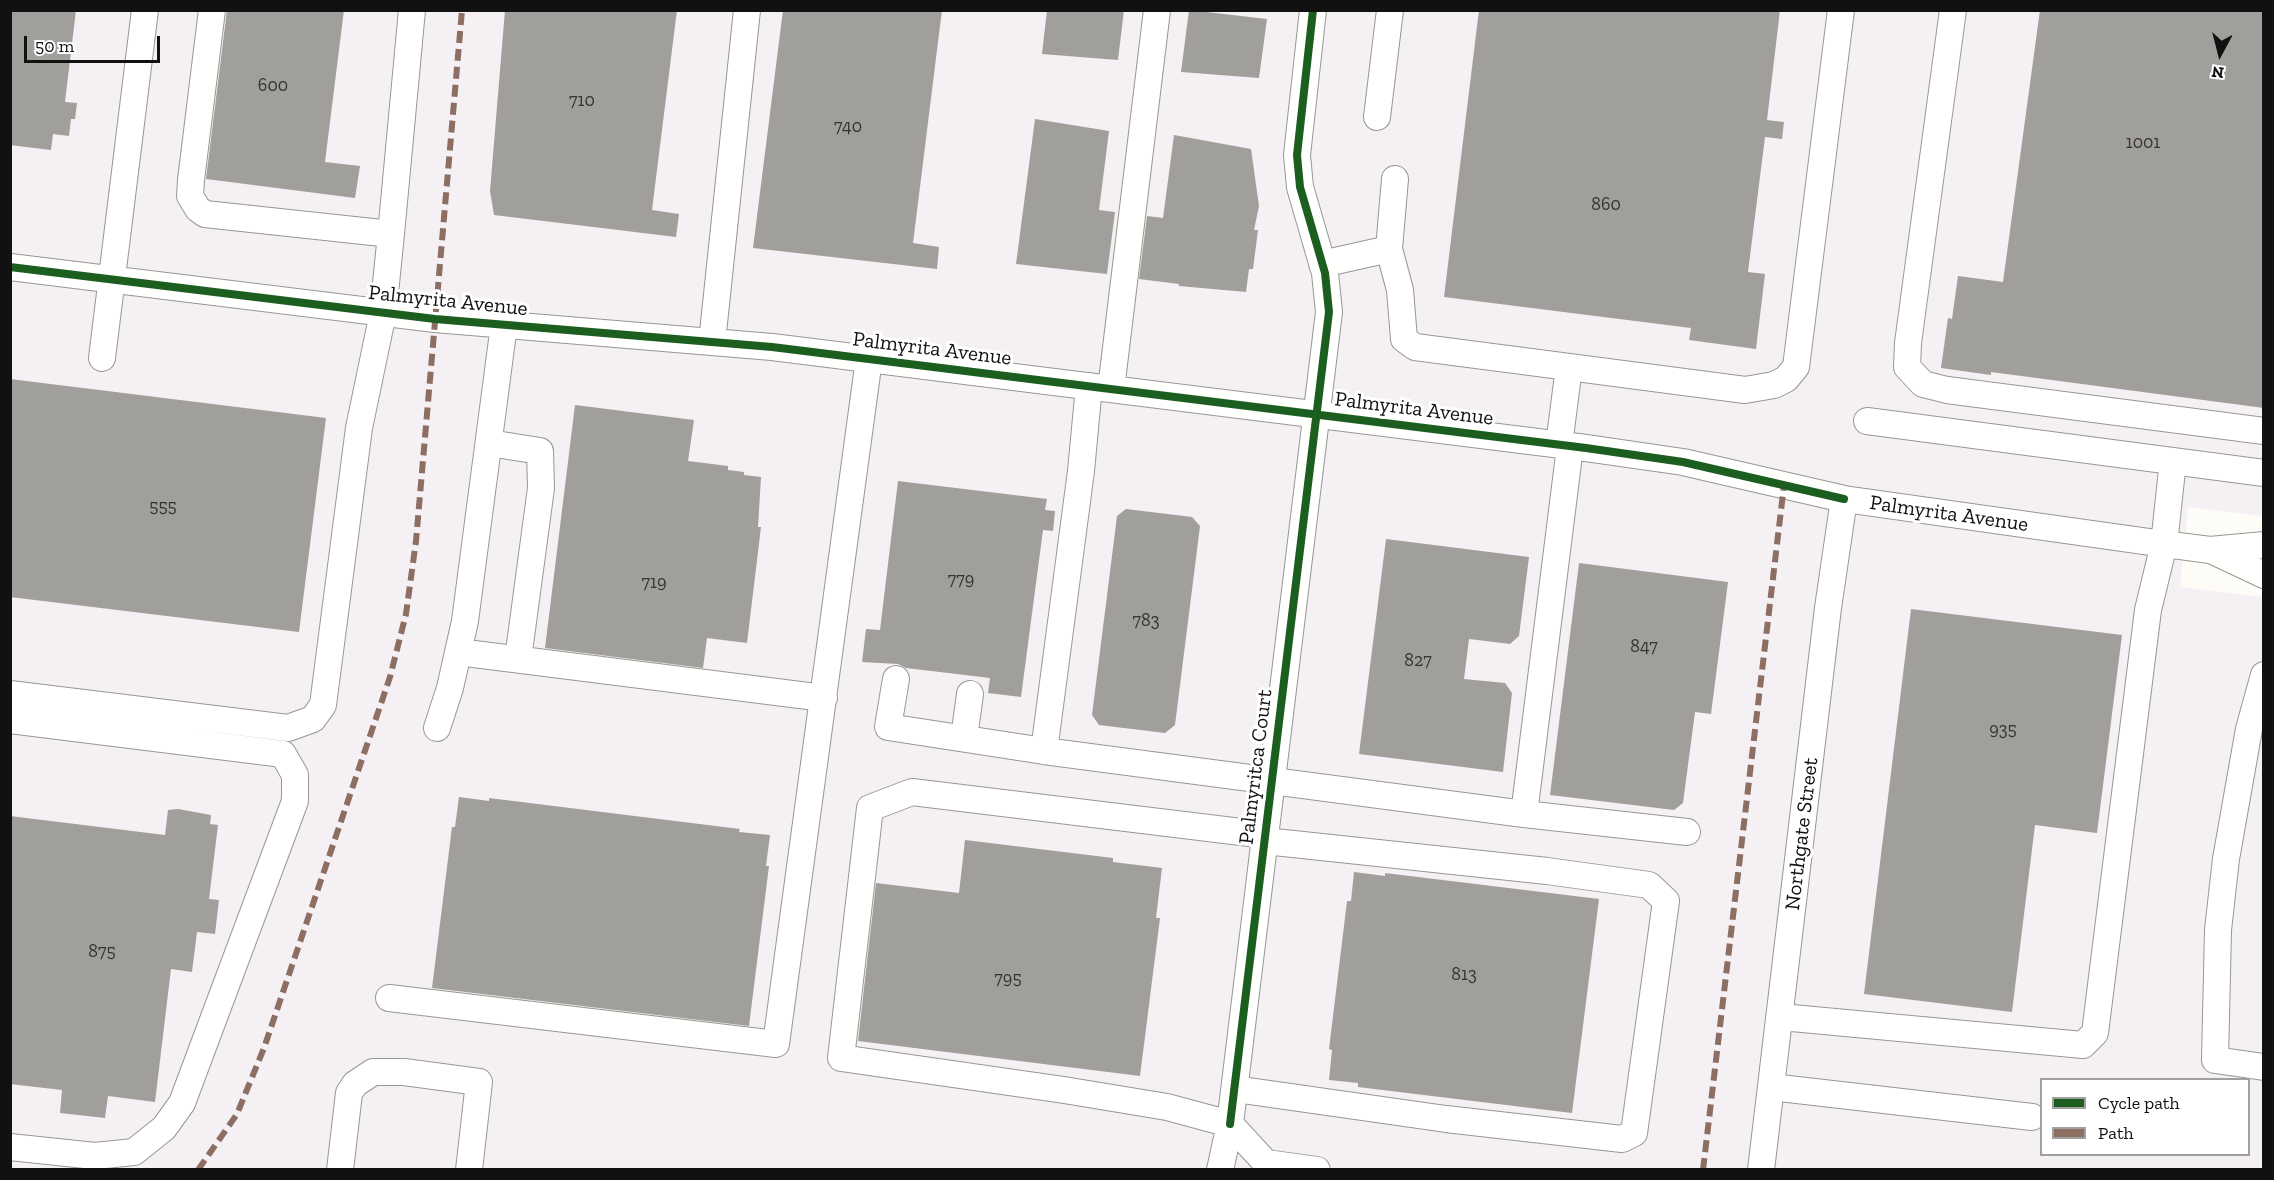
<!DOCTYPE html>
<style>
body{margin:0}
#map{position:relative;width:2274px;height:1180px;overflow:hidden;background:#fdfcf7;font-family:"Zilla Slab",serif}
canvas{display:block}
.frame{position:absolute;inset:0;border:12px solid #111;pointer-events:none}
.legend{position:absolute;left:2040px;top:1078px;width:210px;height:78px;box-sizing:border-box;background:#fff;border:2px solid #a0a0a0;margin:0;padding:8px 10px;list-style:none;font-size:18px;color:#111}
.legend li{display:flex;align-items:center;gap:12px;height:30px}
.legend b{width:30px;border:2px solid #a0a0a0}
.north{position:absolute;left:2190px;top:24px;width:60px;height:60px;-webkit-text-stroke:4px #fff;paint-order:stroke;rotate:187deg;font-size:16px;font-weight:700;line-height:24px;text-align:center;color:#111}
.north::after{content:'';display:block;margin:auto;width:21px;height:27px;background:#111;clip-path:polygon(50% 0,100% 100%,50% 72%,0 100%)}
.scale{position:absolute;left:24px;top:36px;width:136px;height:27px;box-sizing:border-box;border:3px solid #111;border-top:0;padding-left:8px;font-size:18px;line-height:21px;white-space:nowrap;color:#111;-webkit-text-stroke:4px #fff;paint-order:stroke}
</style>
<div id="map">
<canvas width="2274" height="1180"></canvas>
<div class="frame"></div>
<ul class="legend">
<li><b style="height:8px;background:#1b5e20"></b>Cycle path</li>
<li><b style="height:8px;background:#8d6e63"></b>Path</li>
</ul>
<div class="north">N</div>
<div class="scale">50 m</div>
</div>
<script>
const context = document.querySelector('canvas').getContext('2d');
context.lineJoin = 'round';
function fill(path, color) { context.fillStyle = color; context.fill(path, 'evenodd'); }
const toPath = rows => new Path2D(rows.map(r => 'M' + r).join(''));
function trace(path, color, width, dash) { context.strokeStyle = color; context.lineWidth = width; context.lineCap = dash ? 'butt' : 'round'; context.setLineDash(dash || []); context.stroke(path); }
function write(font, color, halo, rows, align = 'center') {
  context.font = font + ' "Zilla Slab",serif'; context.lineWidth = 6; context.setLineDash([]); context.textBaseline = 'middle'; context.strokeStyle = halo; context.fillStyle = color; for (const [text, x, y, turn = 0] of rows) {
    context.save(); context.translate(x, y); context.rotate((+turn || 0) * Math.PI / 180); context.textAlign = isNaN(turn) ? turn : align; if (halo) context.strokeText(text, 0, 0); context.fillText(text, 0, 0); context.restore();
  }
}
fill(toPath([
 [10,11,2263,11,2263,516,2188,507,2180,587,2263,597,2263,1169,11,1169],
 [2042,1080,2248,1080,2248,1154,2042,1154]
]), '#f5f0f3');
fill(toPath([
 [10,10,76,10,65,102,77,103,75,119,71,119,69,136,53,134,51,150,10,145],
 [227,10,344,10,325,162,360,166,355,198,206,179],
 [505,10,677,10,652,210,679,214,676,237,494,215,490,191],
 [783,10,942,10,913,243,939,247,937,269,753,248],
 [1047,10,1124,10,1118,60,1042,54],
 [1189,10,1267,19,1259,78,1181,72],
 [1479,10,1780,10,1767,120,1784,122,1782,139,1765,137,1748,272,1765,274,1756,349,1689,340,1691,328,1444,297],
 [2040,10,2264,10,2264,408,1991,372,1991,375,1941,368,1948,318,1952,319,1958,276,2003,282],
 [1035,119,1109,131,1099,210,1115,212,1107,274,1016,264],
 [1174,135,1251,149,1259,206,1254,230,1258,230,1253,269,1249,269,1246,292,1179,286,1179,284,1139,279,1147,216,1163,218],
 [10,379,326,418,299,632,10,597],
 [575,405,694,420,688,461,728,466,728,470,744,472,744,475,761,477,758,527,761,527,747,643,707,638,703,668,545,648],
 [898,481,1047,499,1045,510,1055,511,1053,531,1043,530,1021,697,988,693,990,678,906,668,898,664,862,662,866,629,880,630],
 [1126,509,1192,517,1200,526,1175,725,1165,733,1099,725,1092,715,1117,516],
 [1386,539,1529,557,1519,636,1510,644,1469,639,1464,679,1505,683,1512,693,1503,772,1359,754],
 [1579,563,1728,582,1711,714,1695,712,1683,803,1674,810,1550,795],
 [1911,609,2122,635,2097,833,2035,825,2012,1012,1864,994],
 [459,797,489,801,489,798,740,829,739,832,770,835,766,866,769,866,749,1026,432,988,452,827,455,827],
 [178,809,211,815,210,824,218,825,209,899,219,900,215,934,197,932,192,972,171,969,155,1102,108,1096,105,1118,60,1113,62,1090,10,1084,10,816,165,835,168,810],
 [965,840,1113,858,1113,862,1162,868,1156,918,1160,918,1140,1076,858,1041,876,883,959,893],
 [1354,872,1385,876,1385,873,1599,899,1572,1113,1358,1087,1358,1083,1329,1080,1332,1050,1329,1049,1347,901,1351,901]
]), '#a19f9c');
const minor = toPath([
 [1953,10,1908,343,1907,367,1923,384,1947,390,2264,431],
 [1377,117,1390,10],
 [1395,179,1389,249,1400,290,1404,339,1415,347,1569,367],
 [391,234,412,10],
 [1322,264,1389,249],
 [10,267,435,319,772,347,1586,448,1683,462,1844,499,2164,544,2210,550,2264,545],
 [712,342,747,10],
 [102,358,145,10],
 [1089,386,1081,471,1044,751,1524,814,1570,447],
 [1111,389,1157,10],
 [1867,421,2264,473],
 [489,443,540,451,541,488,518,659],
 [1559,445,1569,367,1745,390,1774,385,1786,379,1796,367,1841,10],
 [2211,550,2264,575],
 [458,652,824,698],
 [2264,675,2249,729,2226,859,2218,930,2215,1060,2264,1067],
 [896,679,888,727,1044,751],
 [10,694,288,728,313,719,323,705,359,428,383,313,391,234,205,214,198,209,190,196,191,180,212,10],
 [10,720,283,754,295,775,295,801,182,1103,164,1128,134,1152,95,1156,10,1147],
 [437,728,450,688,465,621,504,325],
 [964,738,970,694],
 [1524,814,1687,832],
 [1266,835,912,792,870,808,841,1058,1064,1090,1167,1107,1230,1124,1266,1163,1317,1170],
 [389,998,776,1044,869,359],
 [1781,1017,2083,1045,2095,1033,2148,610,2164,544,2173,461],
 [1771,1087,2032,1117],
 [1235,1089,1446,1119,1622,1139,1634,1133,1666,901,1649,885,1547,871,1265,841],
 [340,1170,349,1093,355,1084,373,1072,404,1072,479,1082,469,1170],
 [1220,1170,1230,1124,1329,312,1325,273,1300,187,1297,155,1313,10],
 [1761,1170,1828,608,1844,499]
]);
trace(minor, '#979795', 28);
trace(minor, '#fffffe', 26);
trace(toPath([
 [198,1170,237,1114,264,1048,390,677,406,614,416,541,462,10],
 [1703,1170,1784,485]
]), '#8d6e63', 6, [12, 6]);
trace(toPath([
 [10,267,435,319,772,347,1586,448,1683,462,1844,499],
 [1230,1124,1329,312,1325,273,1300,187,1297,155,1313,10]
]), '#1b5e20', 8);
write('18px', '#353434', null, [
 ["600",273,86],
 ["710",582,101],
 ["740",848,127],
 ["1001",2143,143],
 ["860",1606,205],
 ["555",163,507],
 ["779",961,580],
 ["719",654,583],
 ["783",1146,621],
 ["847",1644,647],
 ["827",1418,661],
 ["935",2003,730],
 ["875",102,952],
 ["813",1464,975],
 ["795",1008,979]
]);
write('21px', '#111', '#fff', [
 ["Palmyrita Avenue",448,301,6],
 ["Palmyrita Avenue",932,349,7],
 ["Palmyrita Avenue",1414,409,7],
 ["Palmyrita Avenue",1949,514,8],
 ["Palmyritca Court",1256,767,-83],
 ["Northgate Street",1802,834,-83]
]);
</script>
